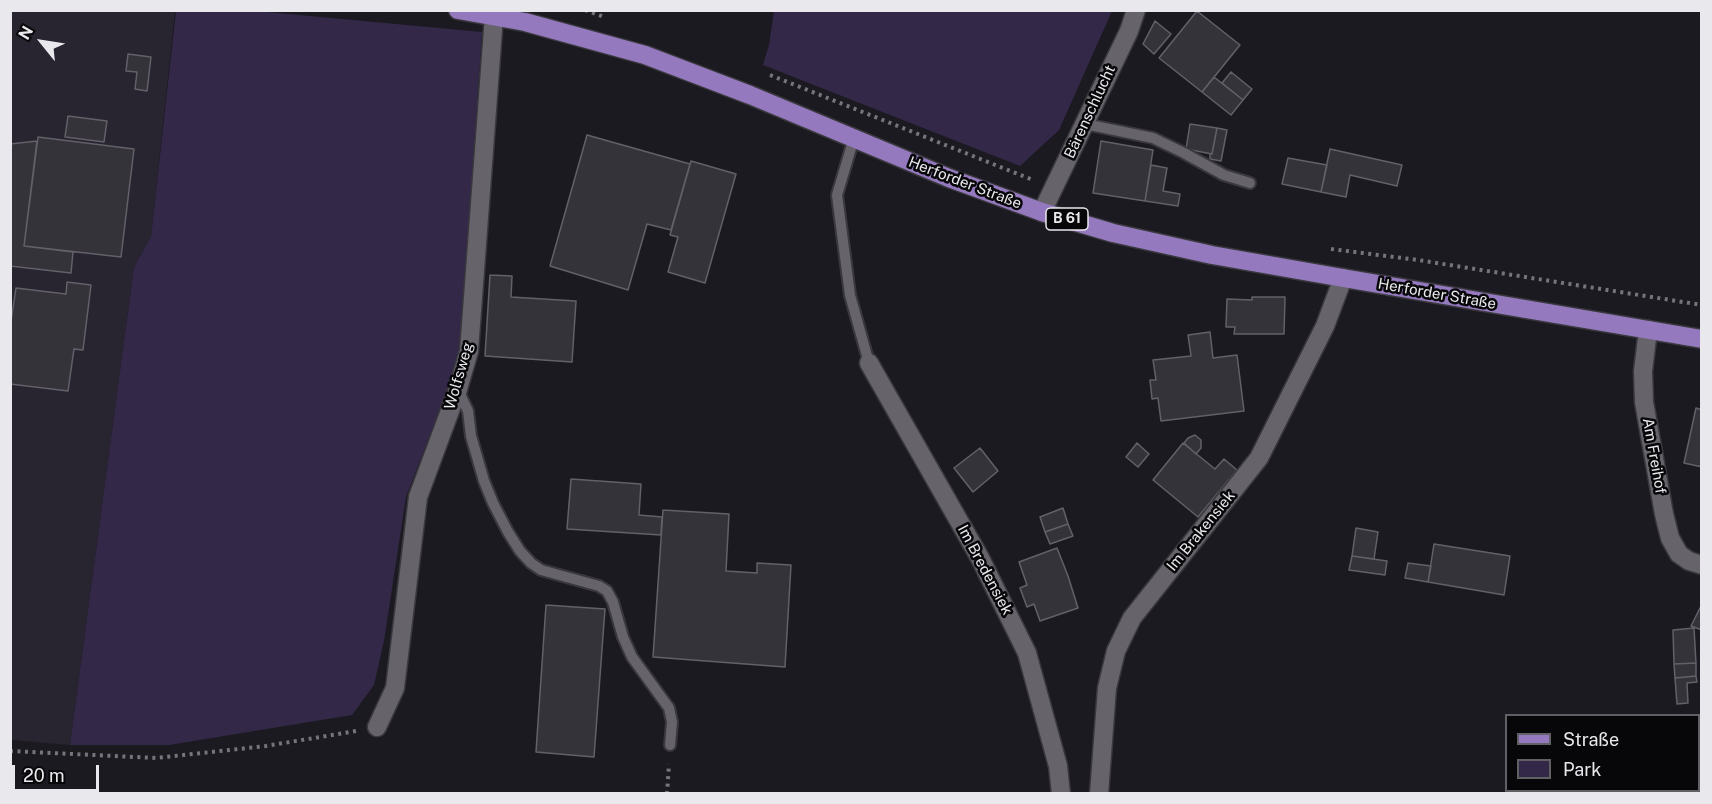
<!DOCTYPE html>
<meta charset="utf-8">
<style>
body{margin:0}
#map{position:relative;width:1712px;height:804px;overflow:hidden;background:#1c1a21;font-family:"Public Sans",sans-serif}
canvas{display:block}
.frame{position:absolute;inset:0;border:12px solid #e9e8ed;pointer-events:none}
.legend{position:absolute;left:1505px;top:714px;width:195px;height:78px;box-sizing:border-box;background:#070608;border:2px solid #616064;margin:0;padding:8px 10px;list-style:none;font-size:18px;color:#e9e8ed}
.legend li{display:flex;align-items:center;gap:12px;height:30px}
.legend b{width:30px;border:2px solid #616064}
.north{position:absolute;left:12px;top:12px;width:60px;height:60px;-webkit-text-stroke:4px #070608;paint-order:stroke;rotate:300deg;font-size:16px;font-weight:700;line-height:24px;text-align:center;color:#e9e8ed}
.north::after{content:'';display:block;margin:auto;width:21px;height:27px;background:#e9e8ed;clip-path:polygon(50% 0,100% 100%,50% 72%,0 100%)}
.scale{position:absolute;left:12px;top:765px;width:87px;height:27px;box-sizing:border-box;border:3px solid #e9e8ed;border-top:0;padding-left:8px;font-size:18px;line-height:21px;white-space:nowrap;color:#e9e8ed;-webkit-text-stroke:4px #070608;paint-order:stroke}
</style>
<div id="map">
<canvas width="1712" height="804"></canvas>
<div class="frame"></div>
<ul class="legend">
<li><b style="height:8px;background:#9479be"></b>Straße</li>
<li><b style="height:16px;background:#342848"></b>Park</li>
</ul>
<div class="north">N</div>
<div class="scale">20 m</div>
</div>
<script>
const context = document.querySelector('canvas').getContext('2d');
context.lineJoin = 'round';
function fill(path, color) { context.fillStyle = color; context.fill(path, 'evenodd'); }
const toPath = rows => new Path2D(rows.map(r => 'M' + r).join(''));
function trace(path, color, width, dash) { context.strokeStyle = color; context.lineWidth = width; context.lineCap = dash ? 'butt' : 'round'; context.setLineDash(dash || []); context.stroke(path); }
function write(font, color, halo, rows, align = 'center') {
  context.font = font + ' "Public Sans",sans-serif'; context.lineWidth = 5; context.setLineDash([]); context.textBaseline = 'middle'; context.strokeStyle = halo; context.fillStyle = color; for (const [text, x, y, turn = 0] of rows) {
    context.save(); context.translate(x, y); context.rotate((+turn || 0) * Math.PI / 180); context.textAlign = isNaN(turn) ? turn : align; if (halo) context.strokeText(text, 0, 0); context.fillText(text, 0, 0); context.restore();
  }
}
fill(toPath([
 [10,11,175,11,151,237,134,267,70,745,11,740]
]), '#282430');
fill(toPath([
 [176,11,256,11,482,32,460,350,450,383,406,497,384,641,374,685,352,715,169,745,70,745,134,267,151,237],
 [774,11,774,10,1112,11,1059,130,1020,166,763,65,769,45]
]), '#342848');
const building = toPath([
 [1197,11,1240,45,1202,92,1159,58,1197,11],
 [1155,21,1171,34,1154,54,1143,44,1155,21],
 [128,54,151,57,147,91,135,89,137,72,126,71,128,54],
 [1231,72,1252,89,1243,100,1222,83,1231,72],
 [1214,77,1243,100,1231,115,1202,92,1214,77],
 [68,116,107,121,104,142,65,137,68,116],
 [1190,124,1217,128,1212,154,1186,149,1190,124],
 [1217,128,1227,130,1221,161,1210,159,1210,154,1212,154,1217,128],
 [587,135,690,164,671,230,647,224,628,290,550,266,587,135],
 [38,137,134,149,121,257,24,246,38,137],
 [37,141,24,246,73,252,71,273,10,266,10,144,37,141],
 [1101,141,1153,150,1145,201,1093,193,1101,141],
 [1330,149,1402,165,1397,186,1350,175,1346,197,1321,192,1330,149],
 [1288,158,1327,165,1321,192,1282,184,1288,158],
 [691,161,736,174,705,283,668,272,678,237,670,235,691,161],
 [1151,165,1167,168,1163,191,1180,194,1178,206,1145,201,1151,165],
 [490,275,512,276,511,297,576,301,572,362,485,356,490,275],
 [67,282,91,285,83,350,74,349,68,391,10,384,10,328,16,288,66,294,67,282],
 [1252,297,1285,297,1284,334,1234,334,1235,327,1226,327,1227,299,1252,300,1252,297],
 [1210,332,1213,358,1237,355,1244,411,1161,421,1158,398,1152,399,1150,380,1156,380,1153,360,1191,356,1188,335,1210,332],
 [1696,408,1702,410,1702,467,1684,463,1696,408],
 [1195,435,1201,440,1201,448,1196,454,1184,443,1188,438,1195,435],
 [1137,443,1149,454,1138,467,1126,457,1137,443],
 [1183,443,1215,469,1224,459,1237,470,1198,517,1153,480,1183,443],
 [980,448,998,471,973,492,954,468,980,448],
 [571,479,641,484,639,515,662,517,661,535,567,529,571,479],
 [1063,508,1068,524,1045,532,1040,517,1063,508],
 [663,510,729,514,726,571,757,573,757,563,791,565,785,667,653,657,663,510],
 [1068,524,1073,536,1050,544,1045,532,1068,524],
 [1356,528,1378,532,1374,559,1352,556,1356,528],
 [1434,544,1510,556,1504,595,1428,582,1434,544],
 [1057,548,1068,576,1078,608,1040,621,1034,604,1027,607,1020,588,1027,585,1019,562,1057,548],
 [1352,556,1387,561,1385,575,1349,570,1352,556],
 [1408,563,1431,566,1428,582,1405,578,1408,563],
 [1702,604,1702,630,1691,626,1702,604],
 [546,605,605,609,594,757,536,752,546,605],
 [1694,628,1696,663,1674,664,1673,630,1694,628],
 [1696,663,1696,676,1675,678,1674,664,1696,663],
 [1696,676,1697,682,1687,683,1688,703,1677,704,1675,678,1696,676]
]);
fill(building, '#35333a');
trace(building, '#636069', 1.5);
const lane = toPath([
 [1085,124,1153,138,1184,153,1224,175,1250,183],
 [854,138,837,195,850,295,869,363],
 [458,390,468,411,471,436,484,481,493,503,508,532,520,551,531,563,541,570,599,586,607,591,613,602,623,637,632,657,669,708,672,722,670,745]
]);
const street = toPath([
 [1042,212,1129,31,1136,10],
 [1648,330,1643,371,1644,402,1664,514,1670,538,1679,554,1689,561,1702,565],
 [869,363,980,558,1027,653,1058,766,1061,794],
 [377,727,395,688,418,497,458,389,469,351,494,16],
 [1099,794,1107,688,1116,651,1132,618,1259,458,1325,326,1343,278]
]);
const primary = toPath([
 [458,10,525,22,645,55,750,95,949,178,1042,212,1113,233,1212,255,1343,278,1702,339]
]);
trace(lane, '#39383d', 14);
trace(street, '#39383d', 21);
trace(primary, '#39383d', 21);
trace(toPath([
 [585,10,604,17],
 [770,75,1033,180],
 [1331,249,1418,260,1702,305],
 [10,751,156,758,266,746,356,731],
 [667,794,669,764]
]), '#76757b', 4, [3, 4.5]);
trace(lane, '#66636b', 10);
trace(street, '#66636b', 18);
trace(primary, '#9479be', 18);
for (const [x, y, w] of [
 [1067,219,42]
]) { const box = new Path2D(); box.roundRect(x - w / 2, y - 11, w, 22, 4.5); context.fillStyle = '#070608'; context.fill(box); trace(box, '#e9e8ed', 1.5); }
write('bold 14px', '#e9e8ed', null, [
 ["B 61",1067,219]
]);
write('15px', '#e9e8ed', '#070608', [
 ["Bärenschlucht",1090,112,-65],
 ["Herforder Straße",965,183,21],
 ["Herforder Straße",1437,294,10],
 ["Wolfsweg",459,376,-74],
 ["Am Freihof",1654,456,80],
 ["Im Brakensiek",1201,531,-51],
 ["Im Bredensiek",985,570,62]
]);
</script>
